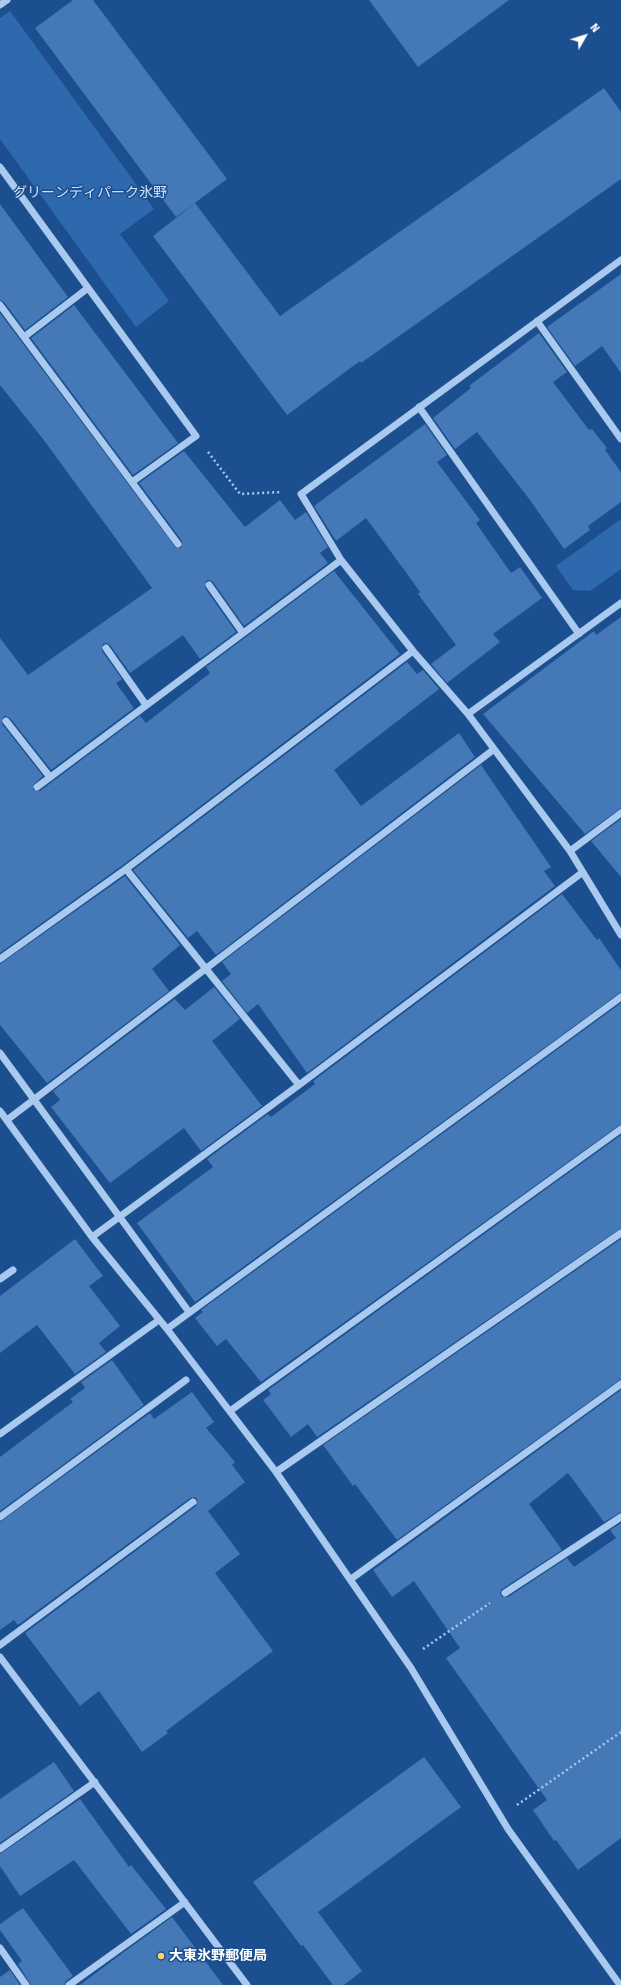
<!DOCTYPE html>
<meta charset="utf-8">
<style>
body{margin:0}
#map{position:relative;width:621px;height:1985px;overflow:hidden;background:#1b4f8f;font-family:"Fira Sans",sans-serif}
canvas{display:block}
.north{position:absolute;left:565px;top:16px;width:40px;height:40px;-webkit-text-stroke:3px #1b4f8f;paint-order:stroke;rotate:51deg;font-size:11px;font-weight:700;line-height:16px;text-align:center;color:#fff}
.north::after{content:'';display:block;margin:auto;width:14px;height:18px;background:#fff;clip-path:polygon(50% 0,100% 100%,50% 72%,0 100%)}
</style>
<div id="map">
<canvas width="621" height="1985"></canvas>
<div class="north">N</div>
</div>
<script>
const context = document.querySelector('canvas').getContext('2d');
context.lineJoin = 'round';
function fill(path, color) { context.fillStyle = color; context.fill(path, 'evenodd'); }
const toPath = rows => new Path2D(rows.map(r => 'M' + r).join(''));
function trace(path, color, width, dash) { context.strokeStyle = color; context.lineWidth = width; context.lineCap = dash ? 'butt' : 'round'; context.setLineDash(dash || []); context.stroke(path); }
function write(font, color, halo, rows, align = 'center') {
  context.font = font + ' "Fira Sans","Noto Sans JP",sans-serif'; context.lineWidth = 3; context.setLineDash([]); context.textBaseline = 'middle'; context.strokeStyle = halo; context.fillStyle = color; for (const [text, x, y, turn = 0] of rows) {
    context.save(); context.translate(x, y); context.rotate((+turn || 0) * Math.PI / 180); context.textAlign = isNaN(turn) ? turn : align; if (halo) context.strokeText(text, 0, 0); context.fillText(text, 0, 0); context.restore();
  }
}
fill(toPath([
 [10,11,154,209,120,234,169,301,136,327,0,139,0,18],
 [621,519,621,569,590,591,573,590,556,566]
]), '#2e69ad');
fill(toPath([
 [73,0,93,0,227,179,176,217,35,28],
 [369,0,509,0,418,67],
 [604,88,621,112,621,179,361,363,360,361,287,415,153,236,195,203,280,316],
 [0,204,68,297,25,330,4,302,0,300],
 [621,274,621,373,602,346,575,366,547,327],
 [74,305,178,443,133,475,31,338],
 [0,313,176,548,181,548,182,541,139,483,184,451,245,527,280,500,295,520,306,512,328,547,320,553,328,563,244,626,213,582,209,580,206,581,205,588,236,632,200,659,183,635,130,673,110,645,106,643,103,644,102,651,122,679,116,683,134,708,51,770,10,718,6,716,3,717,2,724,43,776,33,785,33,790,40,791,140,716,146,723,210,673,206,667,334,571,400,654,123,865,0,953,0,638,28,675,152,588,43,439,0,385],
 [539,333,567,372,553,382,589,430,592,429,607,448,605,450,621,472,621,502,588,526,590,530,564,549,530,500,477,432,455,449,433,418,471,388,469,386],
 [425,424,447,455,437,462,480,520,476,523,511,573,520,567,542,598,493,634,500,642,447,683,431,664,456,645,418,594,420,592,405,571,366,518,336,541,314,506],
 [621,617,621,808,585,834,483,714,594,631,596,635],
 [407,662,417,674,423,670,439,689,334,770,361,806,459,733,475,757,216,955,197,931,188,938,133,870],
 [481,765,551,867,544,871,555,886,307,1073,258,1004,247,1013,222,981,231,974,222,962],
 [621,819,621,877,591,841],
 [125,876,180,945,152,969,169,991,47,1083,0,1025,0,964],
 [562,894,597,940,599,938,621,970,621,992,195,1302,137,1223,213,1167,207,1159,268,1114,271,1117,315,1084,313,1081],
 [214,987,240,1019,212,1041,262,1106,201,1151,184,1128,110,1183,51,1107,60,1100,53,1091,175,999,185,1010],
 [621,1003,621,1124,261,1382,226,1339,217,1346,195,1318,203,1312,201,1310],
 [621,1135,621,1228,317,1437,308,1424,291,1437,263,1400,271,1394,268,1390],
 [75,1239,103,1276,89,1286,120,1326,99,1343,106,1352,75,1374,37,1325,0,1353,0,1296],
 [621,1239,621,1379,397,1540,355,1484,353,1486,323,1445],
 [112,1360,144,1405,0,1511,0,1457,73,1402,70,1399,85,1388,81,1382],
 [621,1390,621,1512,604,1522,568,1473,529,1504,562,1550,502,1589,500,1593,502,1597,508,1597,567,1558,574,1567,616,1538,610,1530,621,1523,621,1838,578,1870,556,1840,554,1841,533,1810,547,1800,446,1658,460,1648,414,1581,392,1597,373,1570],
 [192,1392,214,1422,206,1428,235,1462,232,1465,245,1482,208,1511,240,1554,215,1573,273,1651,166,1731,168,1733,142,1752,99,1691,80,1706,25,1633,196,1506,197,1499,195,1497,190,1498,18,1625,14,1620,0,1630,0,1522,150,1413,154,1419],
 [424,1757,461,1807,318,1912,362,1971,344,1985,333,1985,303,1945,301,1946,253,1882],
 [54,1762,74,1791,0,1843,0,1799],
 [80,1799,129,1867,131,1865,166,1909,131,1934,74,1860,20,1896,0,1866,0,1854],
 [23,1908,73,1976,66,1981,64,1985,31,1985,18,1964,22,1961,0,1930,0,1924],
 [172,1917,223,1985,80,1985,113,1960],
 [10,1970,20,1985,0,1985,0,1977]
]), '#4478b7');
trace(toPath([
 [208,452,240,494,282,492],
 [423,1649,490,1603],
 [517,1805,621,1732]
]), '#a9c9ee', 2.5, [2, 3]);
trace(toPath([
 [0,5,7,0],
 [0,167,196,436,132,482],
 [621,260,301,494,341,560,413,651,468,714,570,851,621,935],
 [0,305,178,544],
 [537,321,621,439],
 [24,337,88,288],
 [419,407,579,634],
 [209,585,243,633],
 [106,648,146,705],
 [468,714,621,603],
 [6,721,50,777],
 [37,787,341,560],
 [570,851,621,813],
 [126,869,299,1085],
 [0,959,126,869,413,651],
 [0,1053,189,1312],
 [0,1111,92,1237,167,1329,276,1472,411,1668,508,1829,620,1985],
 [7,1120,493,750],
 [92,1237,299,1085,583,872],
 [0,1279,13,1270],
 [167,1329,621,997],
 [230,1411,621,1129],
 [0,1434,159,1320],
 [276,1472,621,1233],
 [0,1517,186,1380],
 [351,1579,621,1384],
 [505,1593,621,1517],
 [0,1645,193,1502],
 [0,1657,247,1985],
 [0,1849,95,1782],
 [0,1948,26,1985],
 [69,1985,185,1902]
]), '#a9c9ee', 7);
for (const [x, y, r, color] of [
 [161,1956,4,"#ffd166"]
]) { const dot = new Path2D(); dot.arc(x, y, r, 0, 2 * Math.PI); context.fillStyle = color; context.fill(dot); trace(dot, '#1b4f8f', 1.5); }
write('14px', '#cfe3fa', '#1b4f8f', [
 ["グリーンディパーク氷野",90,193]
]);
write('bold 14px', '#fff', '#1b4f8f', [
 ["大東氷野郵便局",169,1956]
], 'left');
</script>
